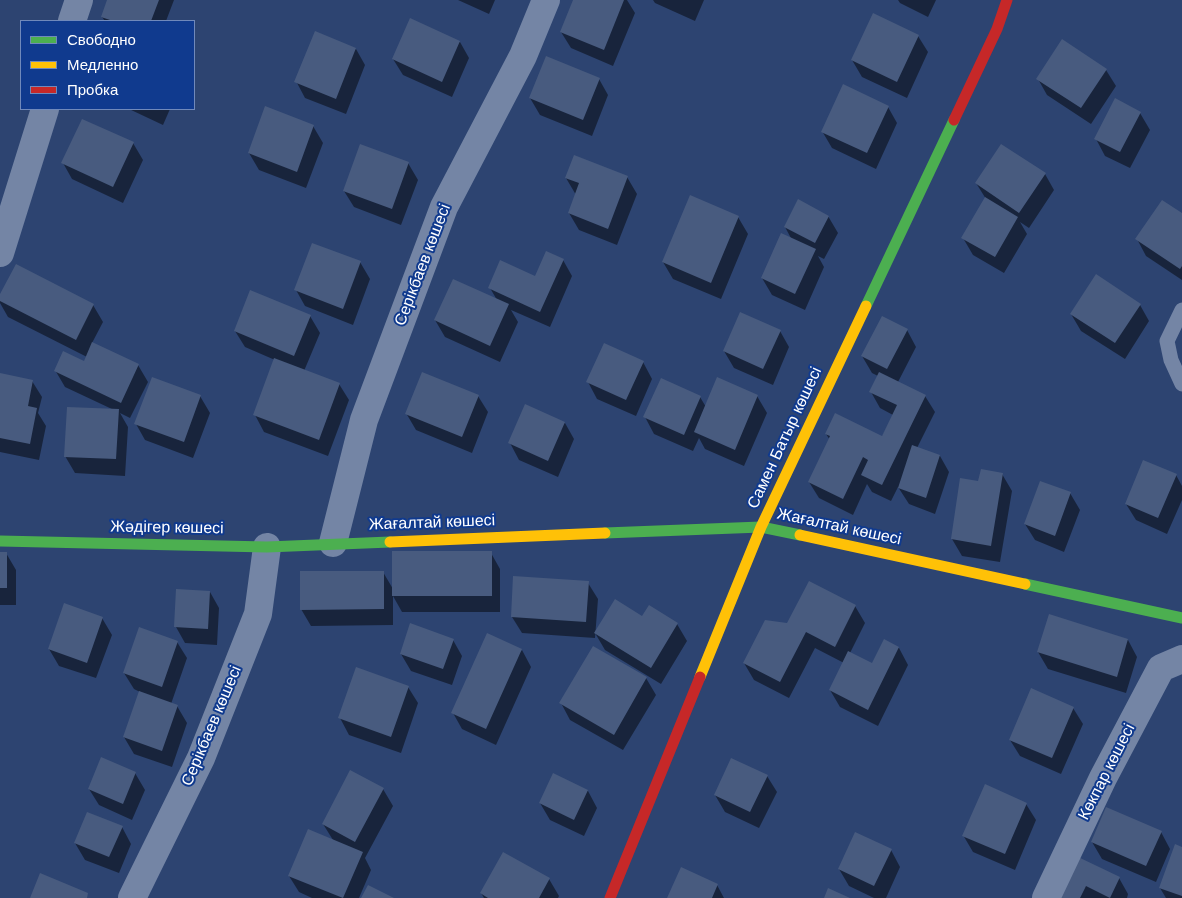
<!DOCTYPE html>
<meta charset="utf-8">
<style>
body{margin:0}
#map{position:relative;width:1182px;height:898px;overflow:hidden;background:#2d4471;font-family:Arial,sans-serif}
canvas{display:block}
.legend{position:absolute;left:20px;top:20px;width:175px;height:90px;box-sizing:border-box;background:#103a8e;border:1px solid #7089bb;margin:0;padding:6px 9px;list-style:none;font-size:15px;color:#fff}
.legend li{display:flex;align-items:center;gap:10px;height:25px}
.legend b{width:25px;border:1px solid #7089bb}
</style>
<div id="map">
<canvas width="1182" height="898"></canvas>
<ul class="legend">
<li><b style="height:6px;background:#4caf50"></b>Свободно</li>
<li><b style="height:6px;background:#ffc107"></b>Медленно</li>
<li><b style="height:6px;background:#c62828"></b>Пробка</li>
</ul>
</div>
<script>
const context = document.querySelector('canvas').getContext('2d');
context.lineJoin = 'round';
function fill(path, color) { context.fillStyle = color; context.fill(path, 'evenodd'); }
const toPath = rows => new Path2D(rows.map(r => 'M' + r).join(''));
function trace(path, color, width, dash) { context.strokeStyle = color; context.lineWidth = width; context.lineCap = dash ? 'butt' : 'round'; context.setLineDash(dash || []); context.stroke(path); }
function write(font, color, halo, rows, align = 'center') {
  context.font = font + ' Arial,sans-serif'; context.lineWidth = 4; context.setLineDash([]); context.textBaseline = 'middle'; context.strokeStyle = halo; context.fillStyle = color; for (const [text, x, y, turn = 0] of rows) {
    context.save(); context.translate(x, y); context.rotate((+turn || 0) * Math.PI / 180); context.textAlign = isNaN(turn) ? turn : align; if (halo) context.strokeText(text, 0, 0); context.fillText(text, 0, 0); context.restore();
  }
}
fill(toPath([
 [108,0,174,0,166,21,105,21,102,17],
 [458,0,495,0,489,14],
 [574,0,627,0,635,13,613,66,571,48,561,32],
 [653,0,704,0,695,21,655,3],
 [898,0,936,0,928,17,900,3],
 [918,36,928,52,907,98,862,77,852,60],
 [460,42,469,58,452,97,403,75,393,59],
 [356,49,365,65,346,114,305,98,296,81],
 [1106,70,1116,86,1091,124,1047,95,1038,79],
 [599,79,608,95,592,136,540,115,530,98],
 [888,107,897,123,876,169,832,148,822,131],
 [129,109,170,109,163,125],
 [1140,113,1150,130,1130,168,1105,156,1096,139],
 [313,126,323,143,306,188,259,170,249,153],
 [133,143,143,160,123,203,72,179,63,163],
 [408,163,418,180,401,225,354,207,344,191],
 [1045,174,1054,190,1029,228,1020,222,1027,234,1004,273,973,255,963,238,986,199,976,183],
 [627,177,637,194,617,245,579,230,569,213,576,195,566,178],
 [1182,215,1182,280,1146,256,1137,239],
 [828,216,838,233,824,259,818,256,824,267,805,310,772,295,762,278,792,240,785,227],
 [738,217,748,234,721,299,673,279,663,262],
 [563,260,572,276,550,327,511,310,518,322,500,362,445,337,435,320,497,300,490,288,536,277],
 [360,262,370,279,353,325,305,306,296,290],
 [0,297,93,305,103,322,92,343,138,365,148,382,130,418,120,413,128,427,125,476,75,473,65,456,114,410,65,387,55,370,84,362,87,357,8,317,0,303],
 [1140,305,1149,321,1125,359,1081,331,1071,314],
 [310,316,320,333,304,371,339,384,349,400,328,456,264,432,255,415,275,360,245,347,235,331],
 [907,330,916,347,898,382,925,396,935,412,917,448,940,456,949,472,935,514,909,504,898,487,891,501,872,492,867,484,853,515,819,498,809,482,830,440,826,434,882,437,893,415,880,408,871,392,878,376,872,373,862,356],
 [780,331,789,347,773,385,734,368,724,351],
 [643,362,652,379,636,416,597,399,588,382],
 [0,374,32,381,42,397,38,413,46,426,39,460,0,452],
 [200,396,210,413,193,458,145,440,136,424],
 [478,396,488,412,472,453,416,430,406,413],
 [757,396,767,413,744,466,705,449,699,438,693,451,654,434,645,417,700,397,706,407],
 [565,423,574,439,558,477,519,460,510,443],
 [1002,474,1012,491,1000,562,962,556,952,539,979,482],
 [1176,475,1182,486,1182,500,1167,534,1136,520,1126,504],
 [1070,493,1080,510,1064,552,1035,540,1025,524],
 [0,553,6,553,16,570,16,605,0,605],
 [491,553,500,569,500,612,402,612,393,596,393,625,311,626,301,609,383,572,393,589],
 [588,583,598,599,595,638,522,633,512,617],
 [210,592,219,608,217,645,185,643,176,627],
 [855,606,865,623,850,653,873,665,884,641,899,648,908,665,878,726,840,707,830,690,844,663,815,648,789,698,754,680,744,663],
 [102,618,112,635,96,678,59,666,49,649],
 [677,624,687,641,661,684,605,650,595,633],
 [453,640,462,656,452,685,411,671,401,654],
 [1128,640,1137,657,1126,693,1048,669,1038,652],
 [177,642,187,658,171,704,177,706,187,723,172,767,134,754,124,737,140,692,134,689,124,673],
 [522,650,531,667,496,745,462,729,453,713],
 [646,678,656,695,623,750,570,720,561,703],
 [408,687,418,703,401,753,349,735,340,718],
 [1073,708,1083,724,1061,774,1020,756,1010,740],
 [135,773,145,790,132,820,99,805,89,789],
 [554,775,588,791,597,808,584,836,550,820,540,803],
 [767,776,777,792,759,828,725,812,715,795],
 [383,789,393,806,365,858,371,870,359,898,312,898,299,892,289,876,333,840,323,824],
 [1026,804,1036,820,1015,870,973,852,963,835],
 [122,827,131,844,119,873,85,860,75,843],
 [1161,832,1170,849,1156,882,1102,859,1092,842],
 [1182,848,1182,898,1166,898,1160,888],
 [891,850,900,867,886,898,874,898,849,886,839,869],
 [1077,858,1119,878,1128,894,1127,898,1058,898],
 [549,879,559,896,558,898,484,898,481,893],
 [717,885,724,898,668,898]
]), '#0007');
fill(toPath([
 [107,0,159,0,151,21,113,21,101,17],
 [573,0,624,0,604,50,560,32],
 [873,13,919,35,897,82,851,60],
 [410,18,460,41,442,82,392,59],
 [315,31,356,48,336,99,294,82],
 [1062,39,1107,69,1081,108,1036,79],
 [546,56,600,78,583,120,529,98],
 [843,84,889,106,867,153,821,132],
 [1115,98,1141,112,1120,152,1094,139],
 [265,106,314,125,297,172,248,153],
 [82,119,134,142,113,187,61,163],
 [360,144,409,162,392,209,343,191],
 [1001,144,1046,173,1019,213,975,183],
 [574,155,628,176,608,229,568,213,579,183,565,178],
 [690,195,739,216,711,283,662,262],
 [985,197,1018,217,995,257,961,238],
 [798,199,829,216,815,243,784,227],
 [1162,200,1182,213,1182,266,1180,269,1135,239],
 [781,233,816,249,795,294,761,278],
 [312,243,361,261,343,309,294,290],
 [546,251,564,259,540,312,488,288,500,260,535,276],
 [16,264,94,304,76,340,0,301,0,294],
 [1096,274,1141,304,1115,343,1070,314],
 [453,279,509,304,490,346,434,320],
 [250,290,311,315,294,356,234,331],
 [740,312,781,330,763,369,723,351],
 [882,316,908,329,887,369,861,356],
 [92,342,139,364,121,403,54,371,63,351,84,361],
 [604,343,644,361,626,400,586,382],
 [274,358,340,383,319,440,253,415],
 [422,372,479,395,462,437,405,414],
 [879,372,926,395,882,485,861,475,868,460,863,457,843,499,808,482,830,436,825,434,835,413,882,436,897,405,869,392],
 [0,373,33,380,28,406,37,408,30,444,0,438],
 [152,377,201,395,184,442,134,424],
 [717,377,758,395,735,450,694,432],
 [661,378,701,396,684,435,643,417],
 [525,404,565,422,548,461,508,443],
 [67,407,119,409,116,459,64,457],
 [912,445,940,455,926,498,898,488],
 [1143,460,1177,474,1158,518,1125,504],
 [981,469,1003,473,991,546,951,539,960,478,978,481],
 [1040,481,1071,492,1055,536,1024,524],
 [392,551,492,551,492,596,392,596],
 [0,552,7,552,7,588,0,588],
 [300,571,384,571,384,609,300,610],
 [513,576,589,581,586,622,511,617],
 [809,581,856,605,835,647,806,632,780,682,743,663,765,620,787,623],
 [176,589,210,591,208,629,174,627],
 [615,599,642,616,649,605,678,623,651,668,594,633],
 [64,603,103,617,87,663,48,649],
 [1049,614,1128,639,1117,677,1037,652],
 [410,623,454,639,443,669,400,654],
 [139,627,178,641,162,687,123,673],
 [487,633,522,649,486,729,451,713],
 [884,639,899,647,868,710,829,690,848,651,872,663],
 [593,646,647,677,614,735,559,703],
 [356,667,409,686,391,737,338,718],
 [1031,688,1074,707,1052,758,1009,740],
 [139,691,178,705,162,751,123,737],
 [101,757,136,772,123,804,88,789],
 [731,758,768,775,750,812,714,795],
 [350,770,384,788,355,842,322,824],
 [553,773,588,790,574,820,539,803],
 [985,784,1027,803,1005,854,962,836],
 [1106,807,1162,831,1146,866,1091,842],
 [87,812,123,826,109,857,74,843],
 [308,829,363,852,343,898,288,876],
 [855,832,892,849,874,886,838,869],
 [1175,844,1182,847,1182,896,1159,888],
 [503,852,550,878,539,898,488,898,480,893],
 [1076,856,1120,877,1110,898,1086,886,1080,898,1058,898],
 [681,867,718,884,712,898,667,898],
 [40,873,88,893,87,898,30,898],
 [368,885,394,898,361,898],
 [828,888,850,898,824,898]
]), '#485b7f');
trace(toPath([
 [1182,310,1167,341,1171,360,1182,384]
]), '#7485a5', 15);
trace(toPath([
 [72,21,79,0],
 [0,253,45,109],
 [333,543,364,420,444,207,523,56,546,0],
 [132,898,201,758,258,614,267,547],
 [1046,898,1103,778,1161,668,1182,659]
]), '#7485a5', 28);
trace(toPath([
 [866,306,954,120],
 [605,533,761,527,800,535],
 [0,541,267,547,390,542],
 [1025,584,1182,618]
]), '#4caf50', 11);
trace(toPath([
 [800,535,1025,584],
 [390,542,605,533],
 [700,677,761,527,866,306]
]), '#ffc107', 11);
trace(toPath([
 [954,120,997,29,1007,0],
 [610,898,700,677]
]), '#c62828', 11);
write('16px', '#fff', '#103a8e', [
 ["Серікбаев көшесі",423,265,-69],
 ["Самен Батыр көшесі",785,438,-65],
 ["Жағалтай көшесі",432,523,-2],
 ["Жағалтай көшесі",839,527,12],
 ["Жәдігер көшесі",167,528,1],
 ["Серікбаев көшесі",212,726,-67],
 ["Көкпар көшесі",1107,772,-63]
]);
</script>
